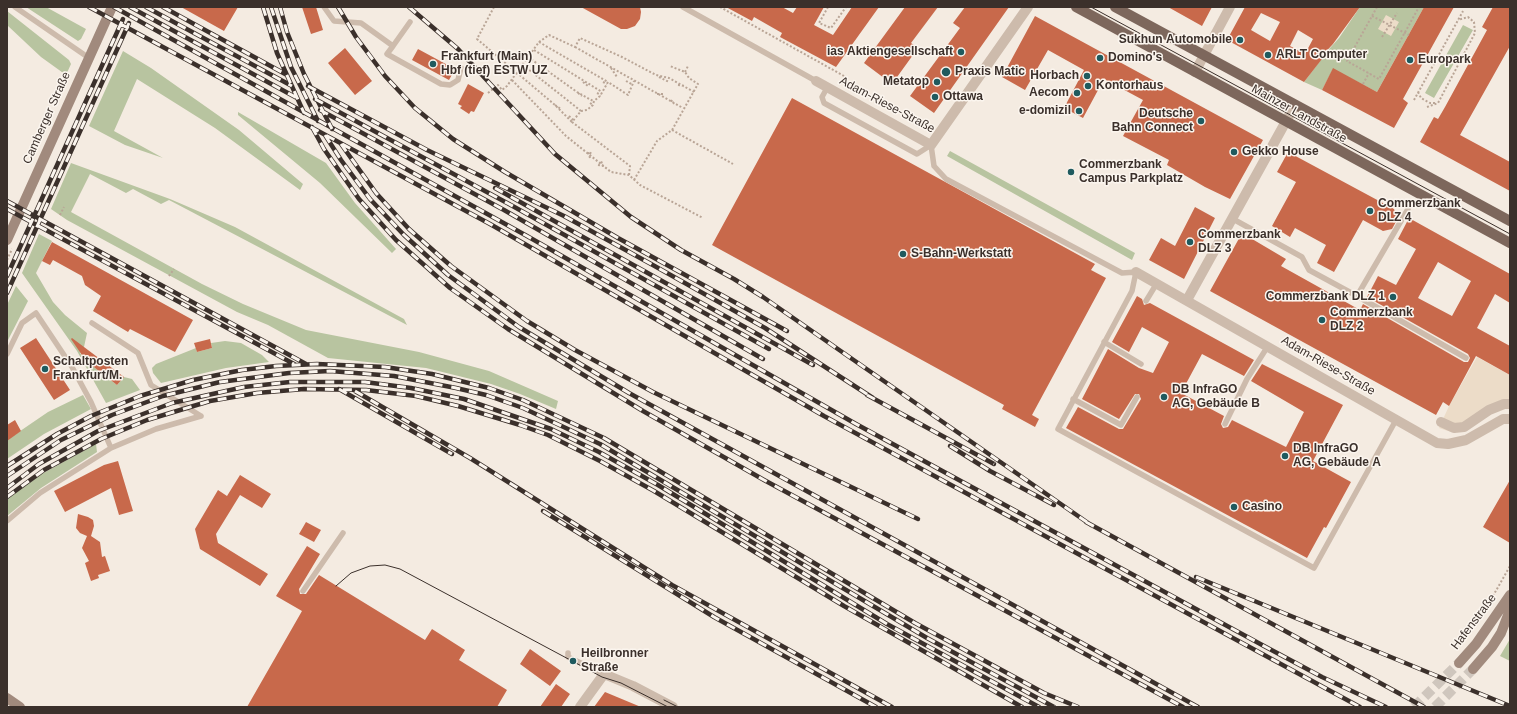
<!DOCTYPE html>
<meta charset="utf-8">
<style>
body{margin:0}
#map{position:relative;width:1517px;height:714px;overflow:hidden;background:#f4ebe1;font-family:Helvetica,sans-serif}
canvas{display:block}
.frame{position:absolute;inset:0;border:8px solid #3b302b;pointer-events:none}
</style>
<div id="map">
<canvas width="1517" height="714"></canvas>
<div class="frame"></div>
</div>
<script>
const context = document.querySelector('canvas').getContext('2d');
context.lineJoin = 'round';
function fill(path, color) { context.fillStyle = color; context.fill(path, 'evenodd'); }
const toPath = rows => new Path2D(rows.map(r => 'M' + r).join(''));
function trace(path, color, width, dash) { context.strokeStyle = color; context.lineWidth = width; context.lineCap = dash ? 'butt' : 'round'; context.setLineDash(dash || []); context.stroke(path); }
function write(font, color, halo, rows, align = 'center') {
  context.font = font + ' Helvetica,sans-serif'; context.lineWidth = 3; context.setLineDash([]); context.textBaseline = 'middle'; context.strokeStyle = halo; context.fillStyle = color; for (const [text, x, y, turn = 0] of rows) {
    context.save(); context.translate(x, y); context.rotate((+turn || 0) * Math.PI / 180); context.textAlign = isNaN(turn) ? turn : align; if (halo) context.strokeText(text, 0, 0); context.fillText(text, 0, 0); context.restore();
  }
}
fill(toPath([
 [26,7,46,7,86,29,81,39,78,41],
 [1360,7,1424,7,1377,92,1333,69,1322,90,1304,82,1330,48,1339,38],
 [7,11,69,60,71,64,66,75,41,57,7,25],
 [1463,25,1473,30,1434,98,1425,93],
 [123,51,151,68,239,130,303,184,300,190,215,128,137,79,114,131,163,158,125,145,89,126],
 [238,112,326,163,355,203,396,249,392,253,320,183,238,115],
 [950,151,1135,253,1132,260,947,156],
 [71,163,170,199,235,227,404,319,407,325,169,200,161,204,133,189,126,193,90,174,71,212,202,284,243,304,306,330,419,352,489,371,558,401,556,409,520,394,491,384,426,368,328,358,268,325,237,312,67,220,51,209],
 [39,234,52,241,36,273,53,302,65,315,87,333,84,347,80,353,86,361,117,385,124,377,132,379,140,390,106,403,77,351,22,273],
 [16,286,28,301,7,342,7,305],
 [225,341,241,343,262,355,269,362,226,368,161,383,153,373,152,368,156,364,196,348,197,352,212,348,211,343],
 [83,395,91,409,44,434,7,459,7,440,48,412],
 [96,444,97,452,41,488,7,516,7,499,40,475],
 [1510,639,1510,661,1500,656]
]), '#b8c4a0');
fill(toPath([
 [1386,15,1399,22,1391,36,1378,29],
 [1477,357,1510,375,1510,407,1500,408,1460,431,1451,432,1439,428,1449,406]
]), '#ecdcc8');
fill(toPath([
 [181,7,238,7,224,31],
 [302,7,316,7,323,30,311,34],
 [581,7,640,7,641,12,640,19,635,26,627,29,621,29],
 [726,7,782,7,793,13,797,7,824,7,814,25,833,35,852,7,879,7,836,67,780,37,782,33,754,17,752,21],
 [905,7,938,7,911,43,918,48,892,84,864,63],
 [965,7,1009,7,934,113,910,96,960,28,953,23],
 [1168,7,1212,7,1202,26],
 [1245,7,1360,7,1333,44,1320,58,1322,59,1304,82,1227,40],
 [1261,13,1280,22,1270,41,1251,30],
 [1298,30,1313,39,1305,54,1290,46],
 [1424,7,1454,7,1403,99,1408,103,1394,128,1322,90,1333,68,1377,92],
 [1493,7,1510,7,1510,46,1460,135,1510,162,1510,191,1420,142,1434,117,1438,119,1445,107,1487,30,1482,27],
 [1035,16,1263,140,1230,199,1205,187,1167,165,1169,160,1123,136,1143,100,1104,79,1083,118,1064,108,1084,70,1048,50,1025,90,1002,77],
 [345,48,372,81,355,95,328,63],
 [418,49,455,69,449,80,412,60],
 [468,84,484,93,474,112,471,111,469,114,460,108,462,106,458,104],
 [792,98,1095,264,1091,270,1106,278,1032,415,1039,419,1035,427,1002,409,1004,405,712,245],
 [1288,152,1394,209,1398,218,1392,229,1383,231,1363,220,1334,272,1317,263,1326,245,1295,228,1290,237,1272,226,1296,182,1277,172],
 [1195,207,1215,218,1184,279,1149,260,1161,238,1175,246],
 [1409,218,1510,274,1510,303,1495,294,1477,328,1510,346,1510,375,1476,356,1449,406,1443,402,1436,415,1210,291,1242,233,1286,259,1281,266,1360,310,1363,304,1464,362,1468,362,1470,358,1468,354,1367,297,1378,276,1396,285,1416,249,1398,239],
 [1438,262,1471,281,1452,316,1418,298],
 [52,242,193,320,175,352,130,329,128,332,93,311,101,296,85,285,82,276,53,260,50,265,42,261],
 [1137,296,1142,299,1144,305,1150,303,1254,360,1244,376,1202,354,1181,393,1224,416,1221,424,1223,428,1228,427,1232,420,1286,447,1304,412,1251,381,1262,364,1343,405,1313,461,1351,482,1326,528,1324,527,1307,558,1066,428,1078,407,1119,429,1123,429,1141,399,1139,394,1135,394,1119,419,1082,399,1108,349,1139,368,1153,373,1169,342,1142,327,1129,352,1112,342],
 [36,338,70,390,54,400,20,348],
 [72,338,124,377,117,385,86,361,71,339],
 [210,339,212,348,197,352,194,343],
 [15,420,21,431,7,441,7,425],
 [118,461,133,511,119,515,111,488,65,512,54,491,104,465],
 [240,475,271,494,262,508,240,495,216,534,218,543,268,574,260,586,200,549,195,529,218,490,227,496],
 [1510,480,1510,543,1483,527],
 [78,514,88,517,93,520,94,526,91,536,100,542,102,557,105,556,110,571,98,575,99,578,91,581,85,563,89,561,82,548,87,536,80,533,76,528],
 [306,522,321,530,314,542,299,534],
 [307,546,320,554,299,589,300,594,306,594,319,575,425,640,432,629,465,650,459,660,507,690,497,707,247,707,302,611,276,596],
 [530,649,561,671,550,686,520,664],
 [556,684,570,694,561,707,540,707],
 [605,692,641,707,594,707]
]), '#c8694b');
trace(toPath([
 [1414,707,1459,663],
 [1435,707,1473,669]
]), '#cfc6bd', 10, [10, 5]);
trace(toPath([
 [494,7,477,39,555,105,572,122],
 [720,7,844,76],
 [792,7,793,7],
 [828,7,819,23,831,28,846,7],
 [1377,7,1347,61,1379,79,1419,7],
 [1372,16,1409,35],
 [1382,37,1397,13],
 [539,42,608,82],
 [575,47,683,108],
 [534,50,602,92],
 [528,57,577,92,593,101],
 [523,65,581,111],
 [611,68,617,77],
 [685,72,688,66],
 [659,77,669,82],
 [512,80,566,136,611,172,629,175,640,185,703,218],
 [626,81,633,85],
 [583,82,589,87],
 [603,82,607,84],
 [1363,84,1369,73],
 [678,85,685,86],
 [1418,92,1421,98,1430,103,1435,103],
 [488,93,498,85,502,90,507,86,539,42,549,35,575,47,580,38,622,57,656,75,669,78,694,92],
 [578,93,582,96],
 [597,93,601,95],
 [657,94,663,94],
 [671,100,674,104],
 [1414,100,1463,11],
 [590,103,593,105],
 [555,105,561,109],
 [1427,107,1438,103,1475,33,1474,22,1468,17,1458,20],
 [569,116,573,120],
 [672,130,733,164],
 [590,158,588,152,593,154],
 [598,165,603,166,601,161],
 [629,175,630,166,572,122,581,111,587,110,593,105,594,101,600,96,608,82,628,95,634,81],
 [634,180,657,141,672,130,698,84,689,78,685,72,670,66],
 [60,215,64,207],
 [7,260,12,249],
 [169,276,174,269],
 [1485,610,1510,566]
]), '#b9a596', 2, [2, 2]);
trace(toPath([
 [15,7,89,58],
 [324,7,334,21,361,23,393,46,410,22],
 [683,7,816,81],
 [393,46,387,54,441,84,450,85,458,80,461,68],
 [827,88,822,97,824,103,917,154,931,145,934,166,946,179,1122,273,1136,272,1132,291,1058,429,1314,568,1396,420],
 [1233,219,1302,257,1309,270,1357,296,1408,209],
 [1357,296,1466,358],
 [1146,301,1157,283],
 [92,323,138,353,151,385,201,416],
 [1104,342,1141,364],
 [7,354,22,323,36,313,72,367,91,402,111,448],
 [1073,399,1121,425,1137,397],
 [1225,424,1247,379,1268,346],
 [7,521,40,493,111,448,156,429,201,416],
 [303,591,343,533],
 [568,653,568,657,604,674]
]), '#cdbbac', 5.5);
trace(toPath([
 [1195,72,1230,7],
 [816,81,931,145,1028,7],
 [1136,272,1437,443,1448,444,1466,440,1503,419,1510,419],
 [1187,300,1295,105],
 [1441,422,1454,428,1464,427,1489,410,1504,404,1510,404],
 [580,707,604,674,633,686,673,707]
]), '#cdbbac', 10);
trace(toPath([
 [7,240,112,7],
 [1459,663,1476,644,1510,595],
 [1473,669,1492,647,1501,633,1510,610],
 [7,698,20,707]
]), '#a18a7d', 10);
trace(toPath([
 [1076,7,1510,243],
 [1115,7,1510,221]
]), '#7d675c', 10);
trace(toPath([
 [1091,7,1510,234],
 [336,586,351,573,370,566,385,565,400,569,602,677,621,683,668,707],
 [664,700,678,707]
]), '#3b302b', 1);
const rail = toPath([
 [89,7,490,224,824,416,1360,707],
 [114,7,527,236,856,424,1264,646,1322,677,1386,707],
 [130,7,297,98],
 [146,7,292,86],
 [163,7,287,75],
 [263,7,277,53,304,113],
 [271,7,291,67,318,121],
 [280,7,287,32,304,74,332,129],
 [338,7,356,37,385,76,415,108,453,139,505,172,618,238,787,331],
 [409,7,458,49,555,154,631,217,681,250,734,279,763,297,1091,525],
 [308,86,427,150,564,216,651,264,765,328,873,398],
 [315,99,509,204,769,349],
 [320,110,504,210,763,359],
 [312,127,324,149,359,199,396,240,450,288,508,329,643,411,764,480,1183,707],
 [325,135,341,160,370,199,404,235,448,275,519,327,629,393,1198,707],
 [341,144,376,193,409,229,451,266,527,321,575,350,653,392,918,519],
 [495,188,813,365],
 [7,201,306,364],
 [7,209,294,364],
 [7,276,123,19],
 [7,293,129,23],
 [339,389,452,454],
 [355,391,470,458,672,585,892,707],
 [867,395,994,464],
 [950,446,990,471,1054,505],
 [7,466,57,434,91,416,140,396,193,380,242,370,276,366,317,364,385,367,432,374,489,388,523,400,604,438,915,623,1044,693,1078,707],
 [7,476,61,440,112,415,163,396,220,382,289,373,330,371,394,376,456,388,486,395,523,408,600,444,927,638,1054,707],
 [7,488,39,464,98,431,172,403,244,387,290,382,365,382,411,388,464,399,551,429,599,452,658,485,887,624,1039,707],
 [7,497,44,470,101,439,147,420,210,401,257,393,304,389,366,390,416,396,458,406,520,425,548,435,600,461,654,491,844,606,1022,707],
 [543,511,714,617,876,707],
 [1086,522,1424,707],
 [1196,577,1510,706]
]);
trace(rail, '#3b302b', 4.5);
trace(rail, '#fbf5ee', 3, [9]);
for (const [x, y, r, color] of [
 [1240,40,4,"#1f5a5e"],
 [961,52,4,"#1f5a5e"],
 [1268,55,4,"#1f5a5e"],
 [1100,58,4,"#1f5a5e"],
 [1410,60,4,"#1f5a5e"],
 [433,64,4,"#1f5a5e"],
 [946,72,5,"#1f5a5e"],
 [1087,76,4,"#1f5a5e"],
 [937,82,4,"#1f5a5e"],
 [1088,86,4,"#1f5a5e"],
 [1077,93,4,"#1f5a5e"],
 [935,97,4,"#1f5a5e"],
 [1079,111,4,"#1f5a5e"],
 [1201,121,4,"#1f5a5e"],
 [1234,152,4,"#1f5a5e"],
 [1071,172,4,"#1f5a5e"],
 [1370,211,4,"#1f5a5e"],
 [1190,242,4,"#1f5a5e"],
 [903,254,4,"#1f5a5e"],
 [1393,297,4,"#1f5a5e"],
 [1322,320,4,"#1f5a5e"],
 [45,369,4,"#1f5a5e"],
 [1164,397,4,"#1f5a5e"],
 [1285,456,4,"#1f5a5e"],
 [1234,507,4,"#1f5a5e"],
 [573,661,4,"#1f5a5e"]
]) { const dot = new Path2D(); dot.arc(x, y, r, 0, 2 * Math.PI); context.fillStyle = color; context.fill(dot); trace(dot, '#fbf5ee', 1.5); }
write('bold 12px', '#3b302b', '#fbf5ee', [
 ["Sukhun Automobile",1232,40,"right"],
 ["ias Aktiengesellschaft",953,52,"right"],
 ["ARLT Computer",1276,55],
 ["Frankfurt (Main)",441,57],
 ["Hbf (tief) ESTW UZ",441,71],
 ["Domino's",1108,58],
 ["Europark",1418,60],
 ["Praxis Matic",955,72],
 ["Horbach",1079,76,"right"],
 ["Metatop",929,82,"right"],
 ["Kontorhaus",1096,86],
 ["Aecom",1069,93,"right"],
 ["Ottawa",943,97],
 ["e-domizil",1071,111,"right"],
 ["Deutsche",1193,114,"right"],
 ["Bahn Connect",1193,128,"right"],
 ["Gekko House",1242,152],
 ["Commerzbank",1079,165],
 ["Campus Parkplatz",1079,179],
 ["Commerzbank",1378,204],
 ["DLZ 4",1378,218],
 ["Commerzbank",1198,235],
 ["DLZ 3",1198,249],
 ["S-Bahn-Werkstatt",911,254],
 ["Commerzbank DLZ 1",1385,297,"right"],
 ["Commerzbank",1330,313],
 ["DLZ 2",1330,327],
 ["Schaltposten",53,362],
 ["Frankfurt/M.",53,376],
 ["DB InfraGO",1172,390],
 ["AG, Gebäude B",1172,404],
 ["DB InfraGO",1293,449],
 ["AG, Gebäude A",1293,463],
 ["Casino",1242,507],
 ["Heilbronner",581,654],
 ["Straße",581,668]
], 'left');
write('12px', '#3b302b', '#fbf5ee', [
 ["Adam-Riese-Straße",887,105,28],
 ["Mainzer Landstraße",1299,114,29],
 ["Camberger Straße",47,118,-66],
 ["Adam-Riese-Straße",1328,366,30],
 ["Hafenstraße",1474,622,-53]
]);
</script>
